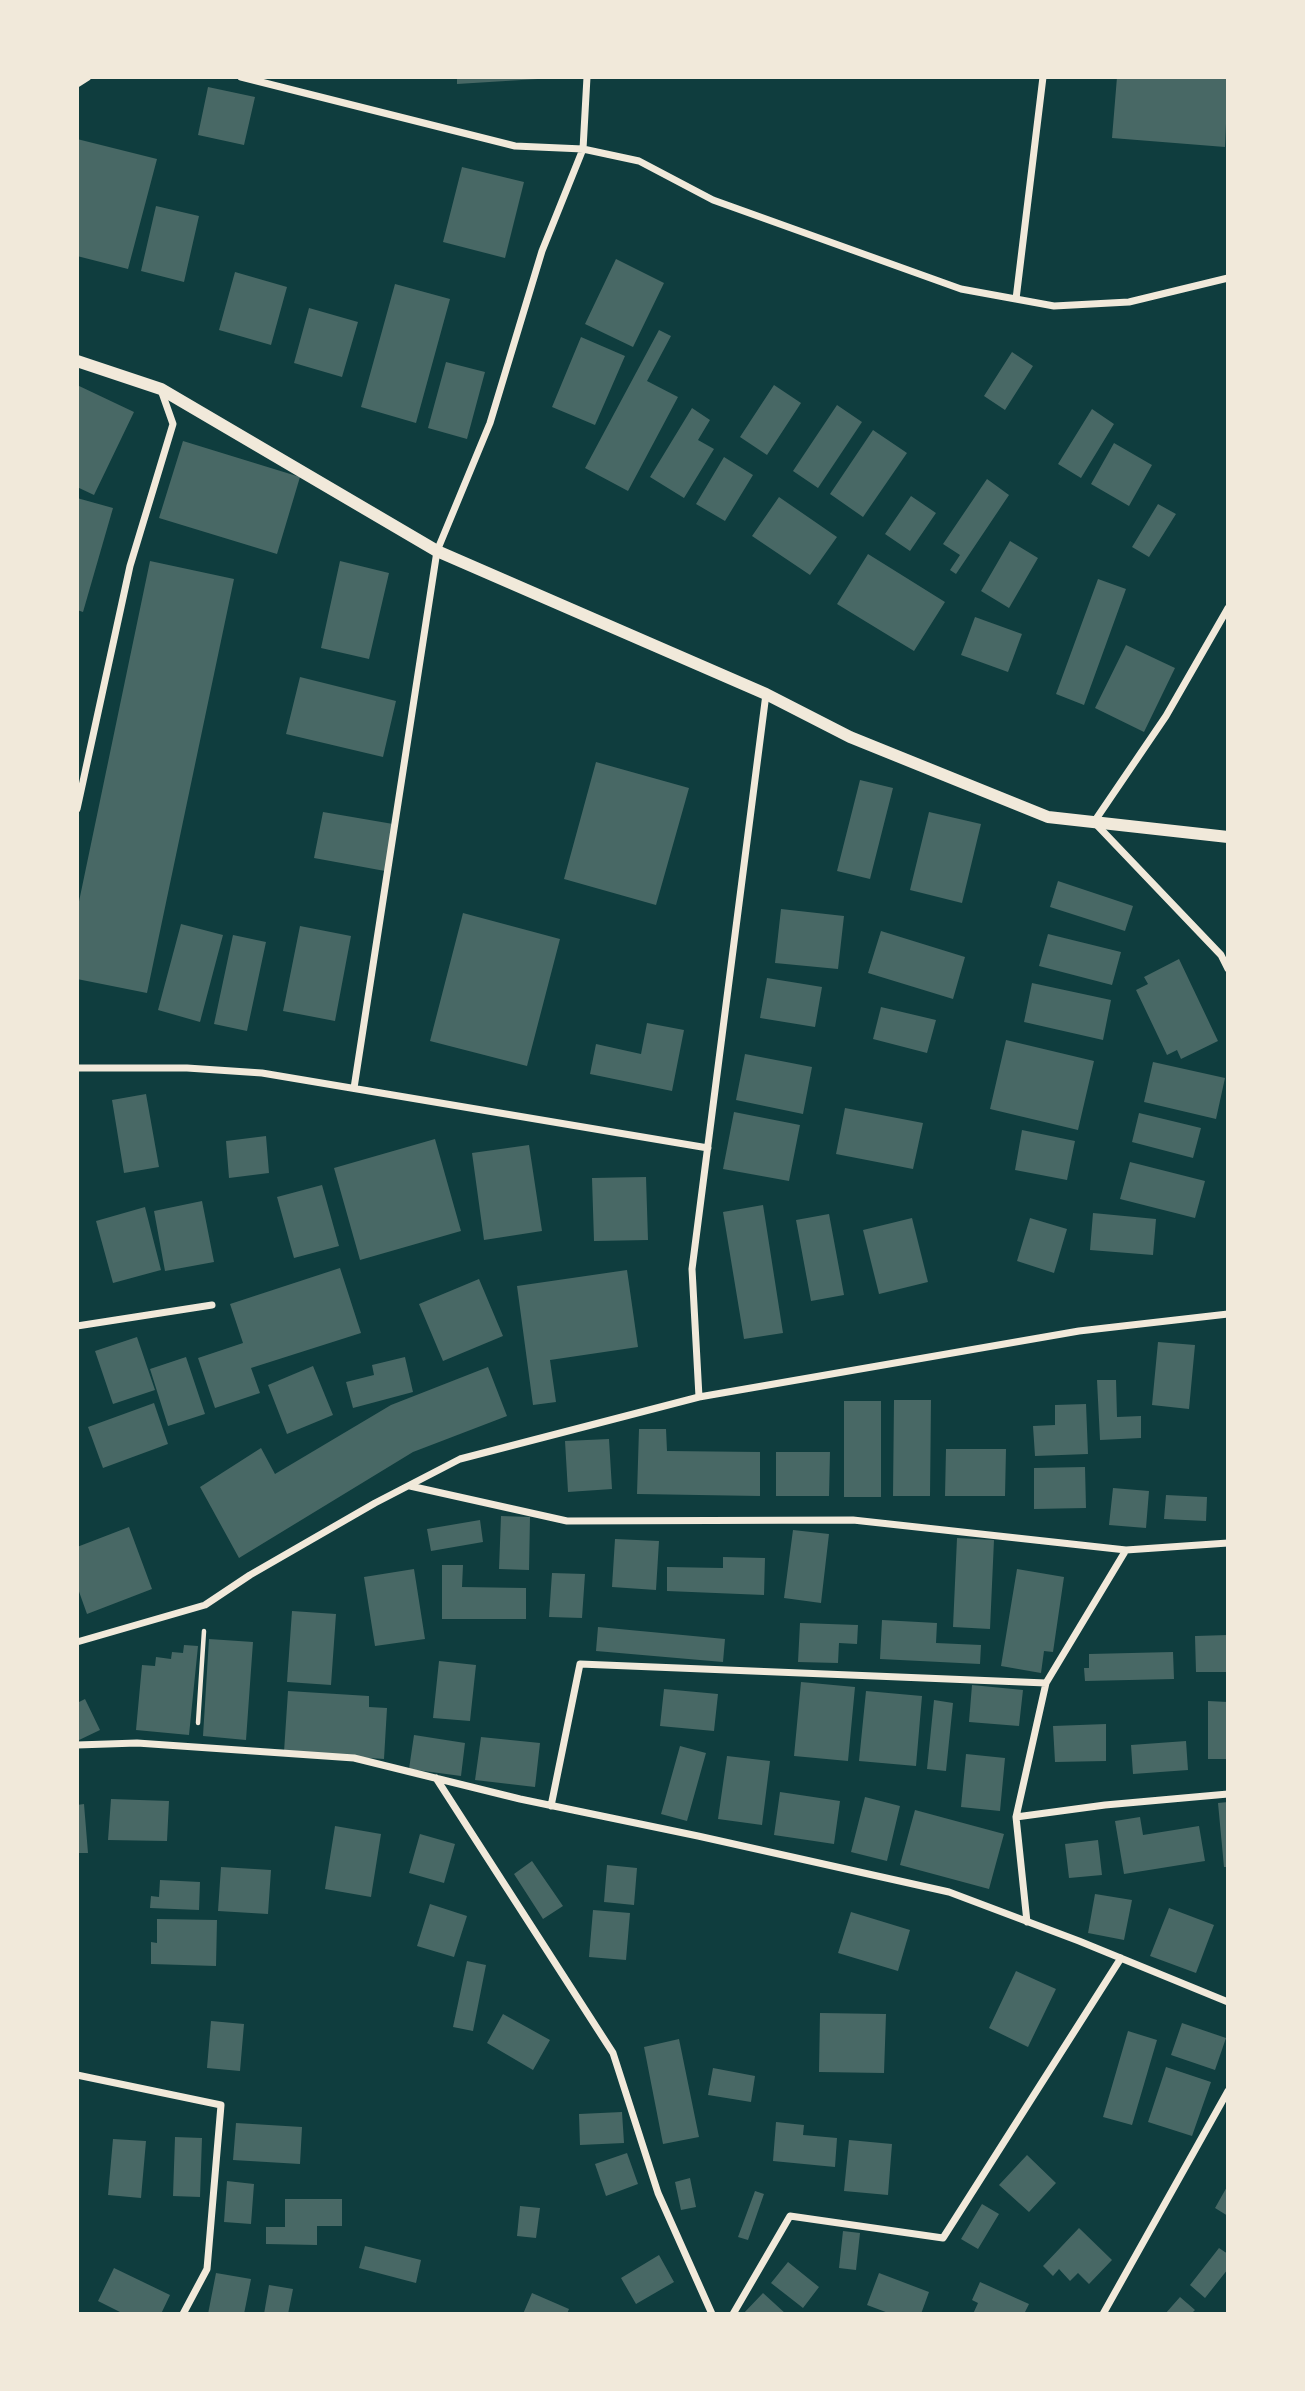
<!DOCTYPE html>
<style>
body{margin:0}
#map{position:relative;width:1305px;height:2391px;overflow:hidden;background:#0f3d3e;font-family:"Titillium Web",sans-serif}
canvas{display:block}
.frame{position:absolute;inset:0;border:79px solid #f1e9da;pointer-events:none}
</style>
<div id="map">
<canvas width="1305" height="2391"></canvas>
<div class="frame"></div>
</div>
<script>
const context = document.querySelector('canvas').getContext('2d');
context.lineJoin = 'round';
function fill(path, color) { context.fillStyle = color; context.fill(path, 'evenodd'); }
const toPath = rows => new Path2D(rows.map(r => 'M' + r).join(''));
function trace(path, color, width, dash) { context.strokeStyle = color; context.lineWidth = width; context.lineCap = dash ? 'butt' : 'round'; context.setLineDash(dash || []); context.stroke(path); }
fill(toPath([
 [457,77,538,77,538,79,457,84],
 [1117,77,1228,77,1225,147,1112,138],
 [208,87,255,97,244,145,198,135],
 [77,139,157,159,128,269,77,256],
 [462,167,524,182,505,258,443,242],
 [156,206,199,216,184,282,141,271],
 [616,259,664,283,633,347,585,324],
 [235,272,287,287,271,345,219,330],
 [395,284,450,299,416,423,361,407],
 [309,308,358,322,342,377,294,363],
 [659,330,671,336,647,381,678,397,628,491,585,468],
 [581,337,625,356,595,425,552,407],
 [1012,352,1033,366,1005,410,984,396],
 [446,362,485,372,467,439,428,428],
 [77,385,134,412,94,495,77,487],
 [774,385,801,403,767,455,740,437],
 [837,405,862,422,818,488,793,471],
 [692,408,710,420,698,440,714,449,684,498,650,477],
 [1092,409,1114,424,1081,478,1058,464],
 [873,430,907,453,863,517,830,494],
 [183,441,300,477,277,554,159,518],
 [1114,443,1152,465,1129,506,1091,484],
 [724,457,753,475,725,521,696,504],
 [987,479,1009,495,956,574,950,570,960,555,943,544],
 [911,496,936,513,910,551,885,534],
 [779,497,837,537,810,575,752,536],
 [77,498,113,508,83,612,77,610],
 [1158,504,1176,514,1149,557,1132,547],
 [1010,541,1038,558,1009,608,981,591],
 [868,554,945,602,914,651,837,604],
 [150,561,234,579,147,993,77,979,77,911],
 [340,561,389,573,369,659,321,648],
 [1098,579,1126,589,1084,705,1056,694],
 [975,617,1022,634,1008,672,961,655],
 [1126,645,1175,668,1144,732,1095,708],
 [300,677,396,701,383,757,286,734],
 [596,762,689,788,656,905,564,879],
 [860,780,893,788,870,879,837,871],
 [323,812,393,824,385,871,314,858],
 [929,812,981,824,962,903,910,890],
 [1058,881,1133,906,1125,931,1050,907],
 [781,909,844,916,838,969,775,963],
 [463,913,560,939,527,1066,430,1041],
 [181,924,223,935,200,1022,158,1010],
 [300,926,351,936,335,1021,283,1011],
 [881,931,965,957,953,999,868,973],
 [1048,934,1121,952,1112,985,1039,966],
 [233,935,266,942,247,1031,214,1024],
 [1179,959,1218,1041,1181,1059,1177,1050,1167,1055,1136,990,1148,984,1144,977],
 [767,978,822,987,815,1027,760,1018],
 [1032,983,1111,1000,1103,1040,1024,1022],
 [881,1007,936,1020,927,1053,873,1039],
 [647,1023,684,1030,672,1091,590,1074,596,1044,641,1054],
 [1006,1040,1094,1061,1078,1130,990,1109],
 [745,1054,812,1067,803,1114,736,1100],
 [1153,1062,1225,1078,1216,1119,1144,1102],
 [146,1094,159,1167,124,1173,112,1100],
 [845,1108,923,1123,913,1169,836,1154],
 [734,1112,800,1125,789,1181,723,1169],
 [1139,1113,1201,1128,1193,1158,1132,1142],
 [1022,1130,1075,1141,1067,1180,1015,1170],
 [266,1136,269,1173,229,1178,226,1141],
 [435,1139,461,1231,360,1260,334,1168],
 [529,1145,542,1231,484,1240,472,1153],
 [1130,1162,1205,1181,1195,1218,1120,1199],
 [646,1177,648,1240,594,1241,592,1178],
 [322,1185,339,1246,294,1258,277,1197],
 [202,1201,214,1262,165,1271,154,1211],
 [763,1205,783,1333,744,1339,723,1212],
 [145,1207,161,1270,113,1283,96,1221],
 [1093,1213,1156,1219,1153,1255,1090,1250],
 [829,1214,844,1295,811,1301,796,1220],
 [912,1218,928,1282,879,1294,863,1230],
 [1030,1218,1067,1229,1054,1273,1017,1261],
 [340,1268,361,1333,251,1368,260,1393,215,1408,198,1358,243,1343,230,1304],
 [627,1270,638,1347,550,1360,556,1402,533,1405,517,1286],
 [479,1279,503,1336,443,1361,419,1304],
 [137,1337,155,1390,113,1404,95,1351],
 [1158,1342,1195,1345,1189,1409,1152,1405],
 [186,1357,205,1414,168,1426,150,1369],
 [405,1357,413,1392,353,1408,346,1382,374,1375,372,1365],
 [313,1366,333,1415,287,1434,268,1385],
 [488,1367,507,1416,413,1452,239,1558,200,1487,261,1448,275,1474,391,1405],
 [1097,1380,1116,1380,1117,1417,1141,1416,1141,1438,1100,1440],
 [894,1400,931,1400,930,1496,893,1496],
 [844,1401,881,1401,881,1497,844,1497],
 [154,1403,168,1444,103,1468,88,1427],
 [1086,1404,1088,1454,1035,1456,1033,1426,1055,1425,1055,1405],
 [639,1429,666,1429,667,1451,760,1452,760,1496,637,1494],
 [609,1439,612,1489,568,1492,565,1441],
 [946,1449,1006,1449,1005,1496,945,1496],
 [776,1452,830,1452,829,1496,776,1496],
 [1085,1467,1086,1508,1034,1509,1034,1468],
 [1113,1488,1149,1491,1146,1528,1109,1525],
 [1166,1495,1207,1497,1206,1521,1164,1519],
 [501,1516,530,1517,529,1570,499,1569],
 [480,1520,483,1542,431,1551,427,1529],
 [129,1527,152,1589,87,1614,77,1586,77,1547],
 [793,1530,829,1534,821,1603,784,1598],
 [957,1538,994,1540,990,1629,953,1627],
 [615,1539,659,1541,656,1590,612,1587],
 [723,1557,765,1558,764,1595,667,1591,667,1567,723,1568],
 [442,1565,463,1565,462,1587,526,1588,526,1619,442,1619],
 [414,1569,425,1639,375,1646,364,1577],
 [1017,1569,1064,1577,1053,1652,1044,1651,1041,1673,1001,1666],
 [552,1573,585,1574,582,1618,549,1617],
 [292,1611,336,1614,331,1685,287,1682],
 [882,1620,937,1623,936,1643,981,1645,980,1664,880,1659],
 [800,1623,858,1625,857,1644,839,1643,838,1663,798,1662],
 [598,1627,725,1639,723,1662,596,1651],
 [1228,1635,1228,1672,1196,1672,1195,1636],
 [209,1639,253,1642,246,1740,203,1736],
 [184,1645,198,1646,189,1735,136,1730,142,1665,155,1666,156,1657,171,1659,172,1652,183,1653],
 [1173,1652,1174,1679,1085,1681,1084,1668,1089,1668,1089,1654],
 [439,1661,476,1665,470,1721,433,1718],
 [801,1682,855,1687,848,1761,794,1756],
 [972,1685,1023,1690,1019,1726,969,1722],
 [664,1689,718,1694,714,1731,660,1726],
 [288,1691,369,1696,369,1707,387,1708,384,1759,284,1752],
 [866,1691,922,1696,916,1766,859,1761],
 [85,1699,100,1730,77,1741,77,1703],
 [934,1700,953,1703,946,1771,927,1769],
 [1208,1701,1228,1702,1228,1759,1208,1759],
 [1106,1724,1106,1761,1055,1762,1053,1726],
 [414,1735,465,1743,461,1776,409,1769],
 [481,1737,540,1743,535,1787,475,1780],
 [1186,1741,1188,1770,1133,1774,1131,1745],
 [680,1746,706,1753,687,1821,661,1814],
 [966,1754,1005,1758,1000,1811,961,1807],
 [727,1756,770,1761,762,1825,718,1819],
 [780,1792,840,1801,834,1844,774,1835],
 [865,1797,900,1806,887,1861,851,1852],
 [111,1799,169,1801,167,1841,108,1840],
 [1228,1802,1228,1867,1224,1867,1218,1803],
 [84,1804,88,1853,77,1853,77,1805],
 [915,1810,1004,1834,989,1889,900,1865],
 [1140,1817,1143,1835,1199,1826,1205,1861,1124,1874,1115,1821],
 [335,1826,381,1834,371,1897,325,1889],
 [420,1834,455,1844,444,1883,409,1873],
 [1098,1840,1102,1875,1069,1878,1065,1844],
 [532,1861,563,1906,543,1919,514,1874],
 [607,1865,637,1868,634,1905,604,1902],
 [221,1867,271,1870,268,1914,218,1911],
 [160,1880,200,1882,199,1910,150,1908,151,1896,159,1897],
 [1095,1894,1132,1900,1124,1940,1088,1933],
 [430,1904,467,1916,454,1957,417,1946],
 [1169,1908,1214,1925,1196,1973,1150,1956],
 [593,1910,630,1913,626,1960,589,1957],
 [851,1912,910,1930,898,1971,838,1953],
 [157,1919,217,1920,216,1966,151,1964,151,1942,157,1943],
 [467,1961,486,1965,473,2031,453,2027],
 [1016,1971,1056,1989,1028,2047,989,2028],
 [820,2013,886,2014,884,2073,819,2072],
 [503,2014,550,2040,533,2070,487,2043],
 [211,2021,244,2024,240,2071,207,2068],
 [1182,2023,1226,2038,1215,2070,1171,2055],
 [1128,2031,1157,2040,1132,2125,1103,2117],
 [679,2039,699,2137,663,2144,644,2047],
 [1166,2067,1211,2082,1192,2136,1148,2122],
 [713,2068,755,2076,751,2102,708,2095],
 [622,2112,624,2143,580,2145,579,2114],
 [776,2122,804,2125,803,2135,837,2138,835,2167,773,2161],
 [236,2123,302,2127,300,2164,233,2160],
 [175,2137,202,2138,200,2197,173,2196],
 [113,2139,146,2141,141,2198,108,2195],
 [849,2140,892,2144,888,2195,844,2191],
 [627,2153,638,2184,606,2196,595,2164],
 [1027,2155,1056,2183,1029,2212,999,2185],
 [690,2178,696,2207,681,2210,675,2182],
 [227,2181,254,2184,251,2224,224,2222],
 [1228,2185,1228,2216,1215,2208],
 [755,2191,764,2194,748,2240,738,2237],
 [285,2199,342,2199,342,2226,317,2226,317,2245,266,2244,266,2227,285,2227],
 [982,2204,999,2214,978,2249,961,2239],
 [520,2206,540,2208,536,2238,517,2236],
 [1079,2228,1112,2260,1089,2284,1078,2273,1070,2281,1059,2269,1053,2276,1043,2266],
 [843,2231,860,2233,856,2270,839,2268],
 [365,2246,421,2260,416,2283,359,2268],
 [1219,2248,1228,2254,1228,2269,1205,2298,1190,2285],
 [659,2255,674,2282,636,2304,621,2278],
 [788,2262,819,2287,803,2308,771,2283],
 [114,2268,170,2295,161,2314,124,2314,98,2301],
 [216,2273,251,2279,244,2314,208,2314],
 [879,2273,929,2292,921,2314,891,2314,867,2305],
 [980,2282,1029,2304,1024,2314,973,2314,978,2303,972,2300],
 [269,2285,293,2289,288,2314,264,2314],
 [532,2293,569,2309,567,2314,523,2314],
 [763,2293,786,2314,743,2314],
 [1180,2297,1195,2310,1191,2314,1165,2314]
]), '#486865');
trace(toPath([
 [198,1723,204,1631]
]), '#f1e9da', 4.5);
trace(toPath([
 [241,77,515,146,583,149,639,161,713,200,961,289,1054,306,1129,302,1228,278],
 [77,84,88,77],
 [1016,299,1043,77],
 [1228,608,1166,716,1094,822,1221,955,1228,969],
 [77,809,130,566,173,424,161,390],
 [77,1068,187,1068,262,1073,708,1148],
 [354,1088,437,551,490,423,542,251,583,149,587,77],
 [77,1326,212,1305],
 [699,1397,692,1269,766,694],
 [410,1486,567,1521,853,1520,1126,1550],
 [77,1642,205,1605,250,1575,375,1503,460,1459,699,1397,1079,1331,1228,1314],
 [77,1745,137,1743,354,1758,520,1799,698,1836,949,1892,1079,1941,1228,2002],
 [436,1778,613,2053,658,2193,712,2314],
 [551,1806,580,1664,1046,1683],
 [1016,1817,1105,1805,1228,1794],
 [1027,1922,1016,1817,1046,1683,1126,1550,1228,1543],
 [77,2075,221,2105,207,2269,183,2314],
 [733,2314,790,2216,943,2238,1121,1958],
 [1103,2314,1228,2091]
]), '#f1e9da', 7);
trace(toPath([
 [77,361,161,389,437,551,766,694,850,737,1048,817,1228,837]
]), '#f1e9da', 12);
</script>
